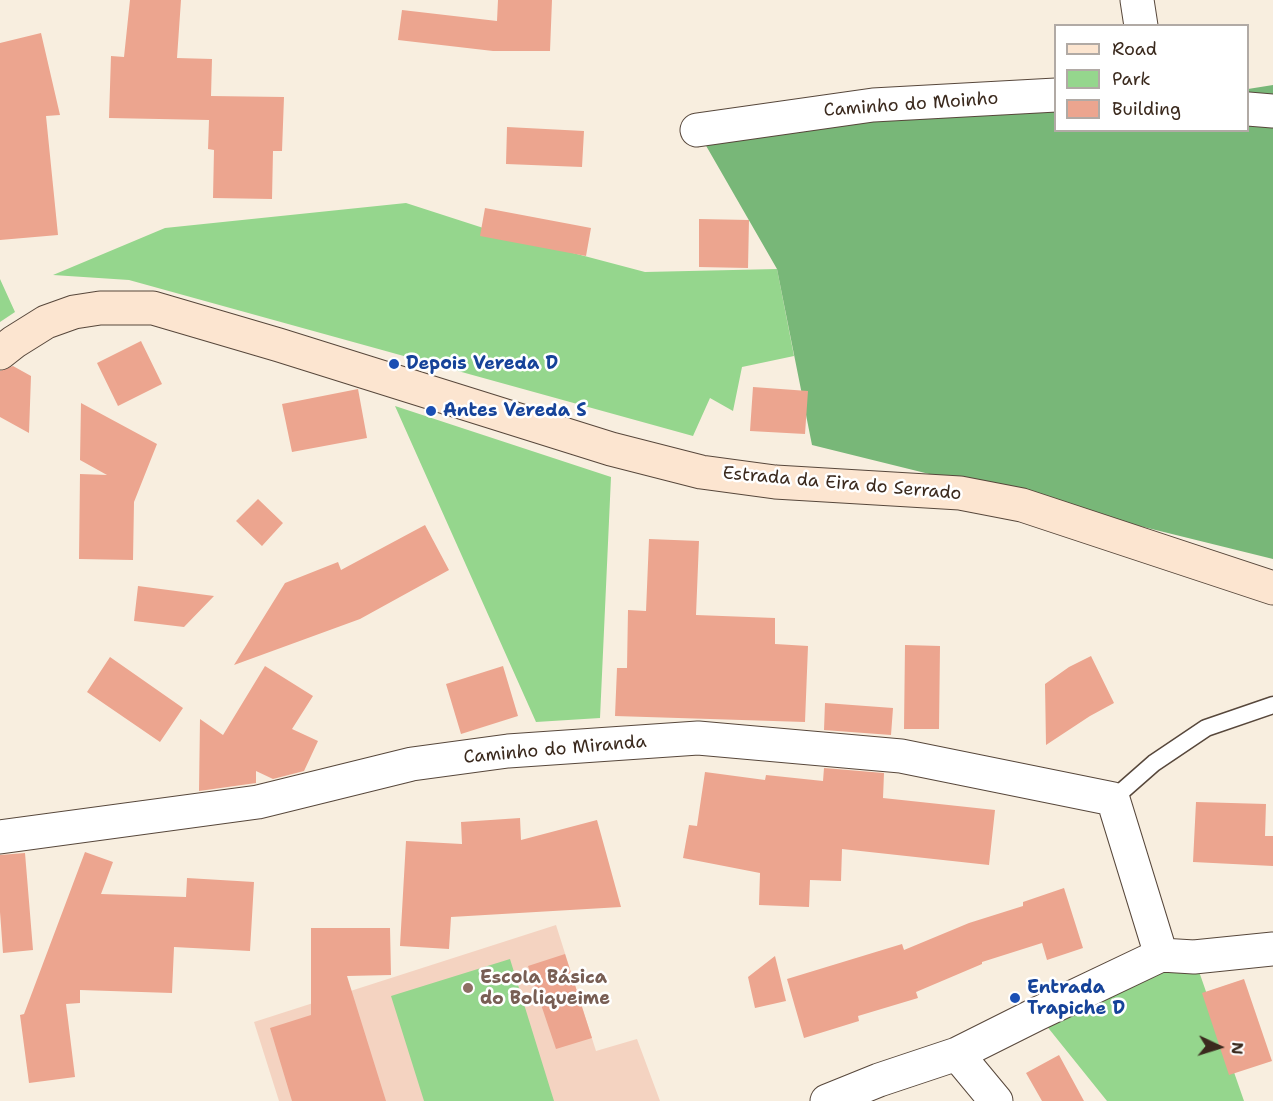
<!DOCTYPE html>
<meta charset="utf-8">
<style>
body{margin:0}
#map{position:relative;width:1273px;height:1101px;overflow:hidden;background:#f8eedf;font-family:"Shantell Sans",sans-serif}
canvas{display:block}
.legend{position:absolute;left:1054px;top:24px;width:195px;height:108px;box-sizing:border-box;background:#fff;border:2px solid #b1aaa5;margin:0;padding:8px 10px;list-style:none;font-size:18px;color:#3b2a1e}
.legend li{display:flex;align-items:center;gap:12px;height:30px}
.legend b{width:30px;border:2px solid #b1aaa5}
.north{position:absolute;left:1189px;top:1017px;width:60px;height:60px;-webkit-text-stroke:4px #fff;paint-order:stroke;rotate:94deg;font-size:16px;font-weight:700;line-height:24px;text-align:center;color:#3b2a1e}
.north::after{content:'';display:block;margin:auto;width:21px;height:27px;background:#3b2a1e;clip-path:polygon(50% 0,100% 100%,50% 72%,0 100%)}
</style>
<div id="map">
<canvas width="1273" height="1101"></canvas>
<ul class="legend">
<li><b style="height:8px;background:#fce5d0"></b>Road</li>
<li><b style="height:16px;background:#95d68d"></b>Park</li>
<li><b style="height:16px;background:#eca58f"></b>Building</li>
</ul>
<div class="north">N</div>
</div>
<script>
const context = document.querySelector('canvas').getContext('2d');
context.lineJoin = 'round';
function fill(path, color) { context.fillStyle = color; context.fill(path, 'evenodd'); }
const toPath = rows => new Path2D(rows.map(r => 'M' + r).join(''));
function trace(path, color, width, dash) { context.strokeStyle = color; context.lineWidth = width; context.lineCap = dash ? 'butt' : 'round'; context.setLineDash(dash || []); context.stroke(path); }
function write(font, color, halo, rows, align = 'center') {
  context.font = font + ' "Shantell Sans",sans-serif'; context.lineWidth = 5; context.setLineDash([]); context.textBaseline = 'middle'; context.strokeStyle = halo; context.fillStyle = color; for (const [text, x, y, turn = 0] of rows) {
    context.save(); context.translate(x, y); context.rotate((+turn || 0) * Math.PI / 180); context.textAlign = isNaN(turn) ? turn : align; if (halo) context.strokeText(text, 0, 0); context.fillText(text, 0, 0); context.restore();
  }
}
fill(toPath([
 [556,925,596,1051,637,1039,660,1101,279,1101,254,1022]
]), '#f4d3c1');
fill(toPath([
 [406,203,505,235,645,272,777,269,794,356,742,367,733,411,710,398,693,436,129,280,53,275,165,228],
 [0,279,15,312,0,322],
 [395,406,611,477,600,718,536,722],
 [1194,957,1244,1101,1107,1101,1037,1014],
 [510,959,554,1101,424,1101,391,996]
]), '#95d68d');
fill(toPath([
 [1273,85,1273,559,812,445,777,269,697,130,1055,103,1056,130,1248,130,1248,89]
]), '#78b778');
fill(toPath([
 [130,0,181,0,177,58,212,59,211,96,284,97,282,151,273,151,272,199,213,198,214,150,208,149,209,120,109,118,111,56,124,57],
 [498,0,552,0,550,51,493,51,398,40,402,10,497,21],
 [41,33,60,115,46,116,58,235,0,240,0,43],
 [507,127,584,131,582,167,506,164],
 [485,208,591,228,586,256,480,236],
 [699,219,749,220,748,268,699,267],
 [141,341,162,384,118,406,97,363],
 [13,366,31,376,29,433,0,417,0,371],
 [753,387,808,391,805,434,750,431],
 [358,389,367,438,292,452,282,404],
 [81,403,157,444,134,502,133,560,79,559,80,474,107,475,80,460],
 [258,499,283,523,262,546,236,521],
 [425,525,449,570,360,619,234,665,285,583,338,562,341,570],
 [649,539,699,541,696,615,775,618,775,644,808,646,805,722,615,716,617,668,627,668,628,610,646,611],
 [138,586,214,596,184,627,134,621],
 [905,645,940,646,939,729,904,729],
 [1091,656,1114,703,1090,716,1046,745,1045,684,1069,667],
 [110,657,183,708,160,742,87,692],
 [265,666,313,696,292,729,318,741,304,771,273,779,256,771,256,783,199,791,200,719,223,735],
 [503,666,518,716,461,734,446,684],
 [825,703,893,708,891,735,824,730],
 [824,768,884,773,883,798,995,810,989,865,842,849,841,881,810,880,809,907,759,905,760,873,683,858,689,825,697,826,705,772,765,780,766,775,823,781],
 [1196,802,1266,804,1265,836,1273,836,1273,866,1193,862],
 [520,818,521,840,597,820,621,907,451,917,449,949,400,946,406,841,462,844,461,822],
 [85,852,113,862,101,894,186,897,187,878,254,882,250,951,174,947,172,993,80,990,80,1003,66,1004,75,1077,29,1083,20,1015,24,1014],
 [25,853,33,950,3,953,0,912,0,855],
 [1064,888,1083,948,1047,960,1042,943,982,962,982,964,916,992,918,998,858,1016,859,1021,804,1038,787,979,902,944,904,950,969,923,1023,906,1023,902],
 [311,928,390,928,391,975,347,976,386,1101,292,1101,270,1028,311,1015],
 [565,954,592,1038,556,1049,528,966],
 [775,956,786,1001,755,1008,748,977],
 [1244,979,1272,1061,1229,1075,1202,993],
 [1059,1055,1084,1101,1042,1101,1026,1073]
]), '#eca58f');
const service = toPath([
 [1113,799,1154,763,1206,728,1273,705]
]);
const minor = toPath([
 [1137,0,1141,26],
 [1248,109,1273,111],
 [697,130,873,105,1056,95],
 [0,837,258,802,412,764,508,751,698,738,901,756,1113,799,1161,955],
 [957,1054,996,1101],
 [827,1101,879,1080,957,1054,1037,1014,1161,955,1194,957,1273,949]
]);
const secondary = toPath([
 [0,353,14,342,46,322,74,312,100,308,153,308,279,345,611,449,701,472,775,482,960,493,1022,505,1273,588]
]);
trace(service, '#57473b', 19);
trace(minor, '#57473b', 35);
trace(secondary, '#57473b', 35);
trace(service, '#fff', 16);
trace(minor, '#fff', 33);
trace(secondary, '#fce5d0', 33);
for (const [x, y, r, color] of [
 [394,364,6,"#1a4fb4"],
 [431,411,6,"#1a4fb4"],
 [468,988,6,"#8d6e63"],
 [1015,998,6,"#1a4fb4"]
]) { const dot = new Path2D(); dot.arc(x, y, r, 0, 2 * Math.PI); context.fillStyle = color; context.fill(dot); trace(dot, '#fff', 2); }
write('18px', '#3b2a1e', '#fff', [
 ["Caminho do Moinho",911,105,-4],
 ["Estrada da Eira do Serrado",842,484,5],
 ["Caminho do Miranda",555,750,-5]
]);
write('bold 18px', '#164399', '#fff', [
 ["Depois Vereda D",406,364],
 ["Antes Vereda S",443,411],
 ["Entrada",1027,988],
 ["Trapiche D",1027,1009]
], 'left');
write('bold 18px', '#785e54', '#fff', [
 ["Escola Básica",480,978],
 ["do Boliqueime",480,999]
], 'left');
</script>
